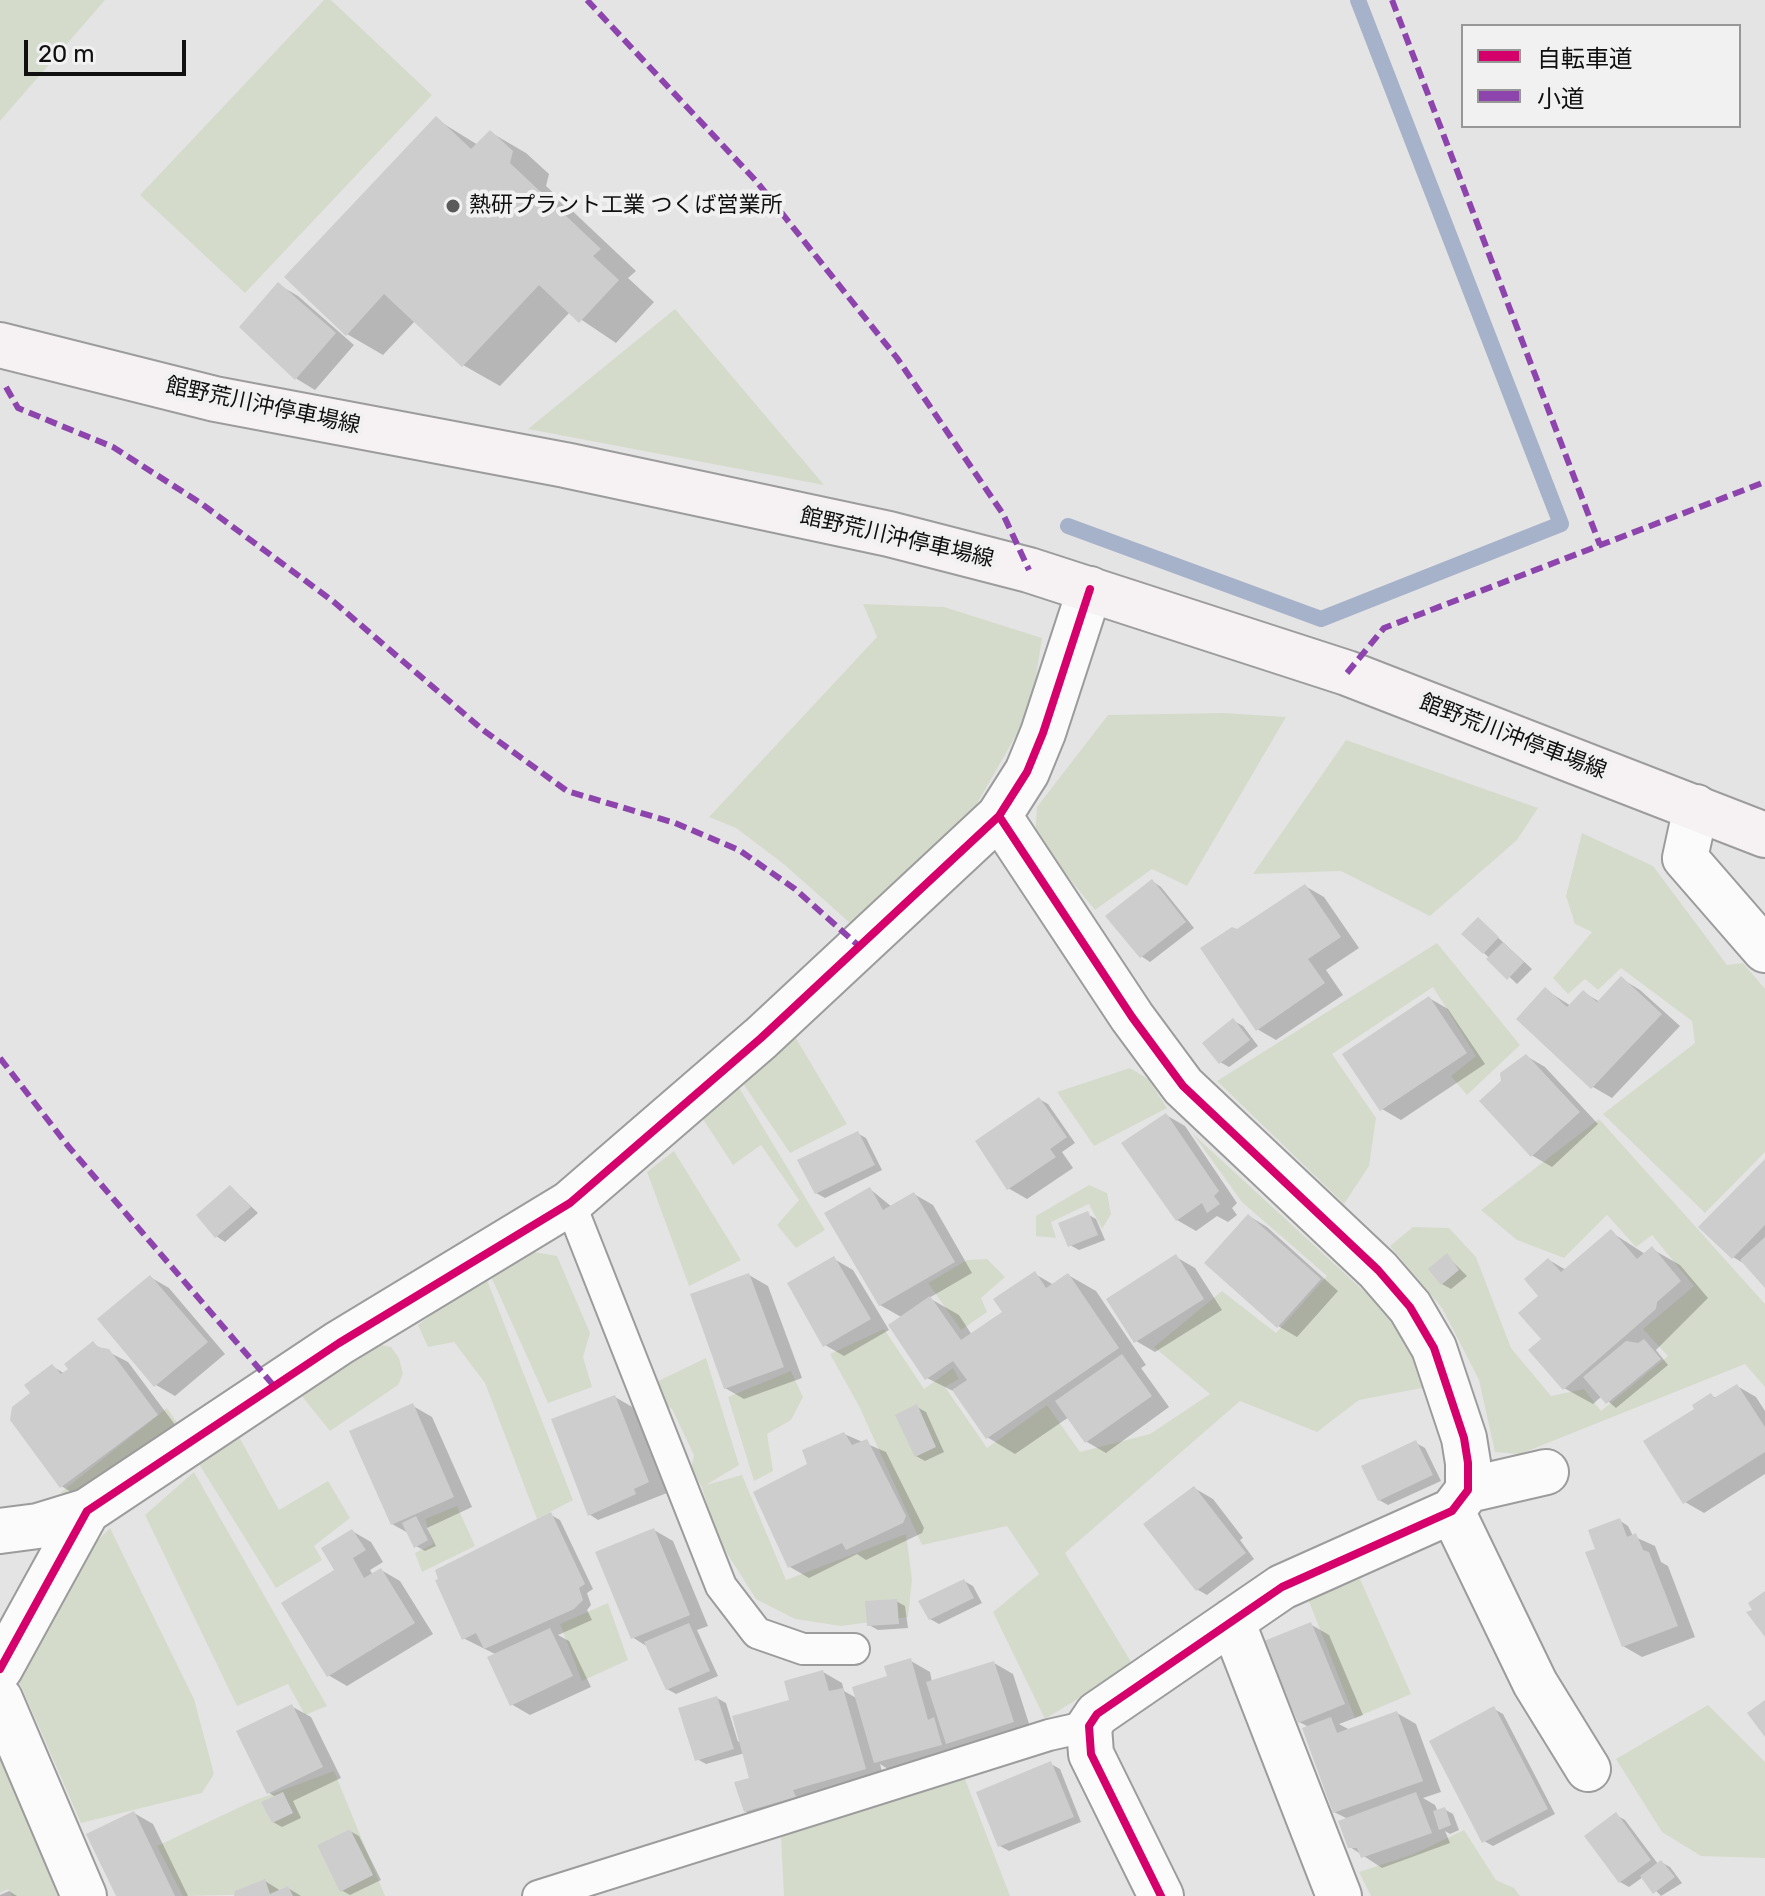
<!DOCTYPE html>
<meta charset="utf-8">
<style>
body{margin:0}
#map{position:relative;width:1765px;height:1896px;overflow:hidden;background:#e4e4e4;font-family:Rubik,"Noto Sans JP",sans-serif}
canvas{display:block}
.legend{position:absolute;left:1461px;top:24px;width:280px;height:104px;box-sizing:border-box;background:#f1f1f2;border:2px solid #979798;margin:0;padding:10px 14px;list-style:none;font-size:24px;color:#101010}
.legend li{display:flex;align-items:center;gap:16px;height:40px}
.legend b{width:40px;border:2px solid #979798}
.scale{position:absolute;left:24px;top:40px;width:162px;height:36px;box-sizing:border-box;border:4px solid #101010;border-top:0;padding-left:10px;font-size:24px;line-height:28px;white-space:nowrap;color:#101010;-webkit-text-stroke:6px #f1f1f2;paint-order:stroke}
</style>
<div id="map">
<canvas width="1765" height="1896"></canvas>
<ul class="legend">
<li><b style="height:10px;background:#d6006c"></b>自転車道</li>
<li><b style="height:10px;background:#8e44ad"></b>小道</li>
</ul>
<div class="scale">20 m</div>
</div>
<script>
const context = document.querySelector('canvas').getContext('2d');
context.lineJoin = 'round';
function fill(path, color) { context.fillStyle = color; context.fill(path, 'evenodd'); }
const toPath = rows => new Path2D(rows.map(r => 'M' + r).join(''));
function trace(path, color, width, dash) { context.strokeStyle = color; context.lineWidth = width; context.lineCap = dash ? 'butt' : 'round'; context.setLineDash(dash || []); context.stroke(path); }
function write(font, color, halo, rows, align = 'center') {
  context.font = font + ' Rubik,"Noto Sans JP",sans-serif'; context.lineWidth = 8; context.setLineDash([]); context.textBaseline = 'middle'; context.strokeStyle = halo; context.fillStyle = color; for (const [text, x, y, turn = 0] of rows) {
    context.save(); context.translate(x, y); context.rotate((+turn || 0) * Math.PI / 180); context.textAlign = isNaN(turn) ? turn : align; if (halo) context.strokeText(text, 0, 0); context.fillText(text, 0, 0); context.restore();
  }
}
fill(toPath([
 [0,0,105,0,0,121],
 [324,0,331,0,432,95,245,293,140,195],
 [675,309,824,485,528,429],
 [863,604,944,607,1042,638,1031,709,970,816,851,924,785,865,736,828,709,817,877,637],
 [1224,713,1286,717,1187,886,1152,869,1095,910,1035,837,1037,807,1108,715],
 [1346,740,1538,808,1517,840,1430,916,1341,871,1253,874],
 [1582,833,1653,866,1727,965,1743,963,1765,989,1765,1152,1705,1213,1603,1114,1695,1043,1692,1021,1621,968,1598,990,1585,979,1568,994,1553,978,1592,932,1575,924,1566,896],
 [1437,943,1520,1045,1467,1095,1451,1076,1476,1056,1433,987,1332,1054,1376,1118,1369,1166,1344,1204,1217,1081],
 [794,1035,847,1124,790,1153,742,1082],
 [1130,1068,1148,1079,1167,1108,1094,1146,1057,1092],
 [738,1086,825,1230,796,1248,777,1225,799,1200,761,1145,733,1165,703,1119],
 [1599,1119,1765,1304,1765,1387,1745,1364,1520,1454,1495,1452,1479,1380,1442,1308,1390,1246,1413,1227,1449,1228,1476,1257,1511,1348,1551,1396,1584,1389,1601,1411,1668,1356,1643,1329,1694,1286,1652,1235,1636,1247,1607,1215,1564,1258,1517,1240,1481,1210],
 [1193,1134,1366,1293,1419,1349,1432,1386,1359,1400,1317,1432,1240,1401,1065,1553,1133,1665,1045,1719,993,1612,1039,1574,1007,1526,922,1545,859,1406,830,1354,884,1329,924,1389,953,1368,959,1379,945,1387,987,1448,1047,1405,1080,1452,1150,1434,1210,1394,1154,1347,1222,1291,1276,1333,1327,1276,1242,1202],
 [674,1151,741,1260,689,1286,647,1172],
 [1089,1185,1107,1193,1111,1214,1102,1229,1089,1204,1051,1222,1056,1238,1036,1236,1036,1216],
 [528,1251,557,1256,590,1333,583,1357,592,1387,548,1403,489,1272],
 [987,1259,1005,1277,981,1298,987,1312,961,1330,928,1283,967,1260],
 [485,1275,573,1500,537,1519,485,1383,454,1342,428,1347,418,1325],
 [381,1345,391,1347,399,1358,403,1374,398,1385,330,1431,301,1395],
 [706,1358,739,1465,706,1485,742,1475,786,1580,906,1534,912,1579,908,1617,841,1626,795,1619,756,1599,716,1536,702,1487,691,1470,694,1455,672,1409,662,1404,654,1383],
 [791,1371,803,1397,791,1420,767,1434,773,1471,754,1481,728,1397],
 [167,1408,178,1424,73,1494,60,1493],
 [238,1435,279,1510,328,1481,350,1518,314,1546,322,1560,276,1588,199,1464],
 [194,1472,327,1706,305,1715,288,1684,237,1706,145,1515],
 [457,1506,475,1546,422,1572,415,1553,433,1544,425,1519],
 [110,1528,194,1699,214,1774,202,1793,81,1823,18,1679,88,1550],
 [1360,1579,1411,1694,1355,1718,1308,1599],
 [608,1603,628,1660,582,1681,560,1624],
 [1708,1705,1765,1762,1765,1858,1701,1856,1662,1832,1616,1759],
 [0,1748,60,1896,12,1896,8,1889,0,1893],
 [334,1771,385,1896,293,1896,288,1886,270,1894,183,1896,157,1846,253,1801],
 [283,1792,293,1813,272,1823,262,1802],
 [350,1829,373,1875,340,1891,317,1845],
 [965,1779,1010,1896,784,1896,781,1836],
 [1464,1830,1496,1880,1514,1888,1520,1896,1371,1896,1359,1872,1414,1854]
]), '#d5dbcb');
fill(toPath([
 [436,119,478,145,490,132,526,153,549,174,546,186,636,271,628,278,654,302,616,343,570,312,500,386,463,365,415,321,383,355,347,334],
 [279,285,298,296,354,345,315,390,297,379,242,327],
 [1152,881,1161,887,1194,928,1150,962,1141,956],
 [1305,886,1324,897,1359,948,1326,970,1343,995,1276,1040,1257,1029,1237,931],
 [1479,920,1532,969,1517,984,1484,953],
 [1622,979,1640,990,1680,1026,1612,1098,1593,1087,1518,1019,1546,990,1571,1006,1583,992,1600,1002],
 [1429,998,1448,1009,1485,1064,1401,1120,1382,1109],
 [1234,1021,1243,1026,1258,1046,1229,1067,1220,1062],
 [1526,1056,1545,1067,1598,1124,1552,1167,1533,1156,1482,1101],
 [1039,1099,1048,1104,1075,1143,1062,1152,1073,1168,1027,1199,1008,1188],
 [1166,1115,1185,1126,1237,1203,1232,1208,1237,1215,1228,1222,1217,1216,1196,1231,1177,1220],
 [857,1133,866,1138,882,1170,825,1198,816,1193],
 [1765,1162,1765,1285,1748,1266,1733,1257],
 [231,1187,258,1213,225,1242,216,1236],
 [870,1189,892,1207,914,1194,933,1205,972,1273,929,1298,959,1315,972,1335,1005,1312,1035,1274,1054,1285,1068,1275,1096,1291,1146,1365,1141,1368,1169,1407,1106,1453,1087,1442,1069,1417,1015,1454,987,1437,957,1393,927,1378,903,1318,880,1305],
 [1087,1214,1096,1219,1105,1240,1079,1250,1070,1245],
 [1249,1216,1267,1227,1338,1291,1297,1337,1278,1326],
 [1611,1232,1645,1254,1652,1249,1680,1265,1708,1298,1656,1350,1668,1365,1616,1408,1602,1396,1593,1404,1564,1388,1544,1339,1540,1296,1549,1260,1566,1270],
 [1447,1256,1467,1276,1451,1289,1442,1284],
 [1176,1257,1195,1268,1222,1310,1155,1352,1136,1341],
 [834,1259,853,1270,889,1330,844,1356,825,1345],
 [749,1275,768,1286,802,1378,744,1399,725,1388],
 [150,1277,169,1288,225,1354,175,1396,156,1385],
 [93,1344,128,1362,176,1426,80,1497,61,1486,32,1394,52,1366,65,1374],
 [1737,1386,1756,1397,1765,1411,1765,1474,1704,1513,1685,1502,1697,1409,1711,1395,1717,1399],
 [615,1397,634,1408,667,1493,598,1520,589,1514],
 [413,1406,432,1417,472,1507,427,1528,436,1546,425,1551,416,1546,410,1534,392,1524],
 [917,1407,926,1412,944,1452,925,1461,916,1456],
 [844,1434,886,1452,924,1528,922,1533,866,1560,857,1554,809,1578,790,1567,809,1465],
 [1416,1443,1425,1448,1441,1481,1388,1505,1379,1500],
 [1194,1488,1213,1499,1243,1538,1240,1540,1254,1559,1207,1595,1198,1590,1146,1525],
 [551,1515,560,1520,593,1589,587,1593,591,1605,587,1610,592,1620,558,1635,569,1641,591,1687,530,1715,511,1704,497,1655,463,1638],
 [1619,1520,1628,1526,1633,1536,1655,1546,1661,1562,1668,1566,1695,1637,1642,1657,1623,1646,1597,1549],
 [654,1530,673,1541,708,1626,697,1630,718,1676,676,1694,667,1689,648,1647,632,1637],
 [352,1531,371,1542,383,1562,370,1570,373,1575,381,1570,400,1581,433,1634,347,1686,328,1675,337,1570],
 [964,1581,973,1586,982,1603,939,1624,930,1619],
 [896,1601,905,1606,908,1628,878,1630,869,1625],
 [1310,1624,1329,1635,1363,1715,1339,1724,1350,1730,1397,1713,1416,1724,1441,1792,1423,1798,1435,1805,1438,1812,1444,1809,1453,1814,1459,1830,1450,1834,1445,1831,1450,1843,1382,1868,1350,1847,1348,1819,1334,1812,1309,1727,1299,1722],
 [911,1661,930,1672,932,1682,994,1663,1013,1674,1032,1733,894,1773,880,1764,884,1779,754,1816,745,1811,753,1782,745,1753,706,1764,697,1759,717,1698,726,1703,738,1742,792,1701,823,1672,842,1683,844,1691,858,1699],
 [291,1706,311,1717,341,1778,293,1801,301,1818,282,1827,273,1822,276,1797,269,1793],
 [1494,1709,1503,1714,1555,1814,1493,1846,1484,1841],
 [1051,1764,1060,1769,1081,1822,1009,1851,1000,1846],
 [134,1813,153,1824,188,1896,118,1896],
 [1616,1815,1625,1820,1658,1864,1661,1862,1670,1867,1682,1883,1661,1896,1643,1877,1629,1887,1620,1882],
 [350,1831,359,1836,381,1880,350,1895,341,1890],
 [265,1881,281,1891,288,1888,301,1896,236,1896],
 [9,1891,17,1896,0,1896,0,1895]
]), '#0003');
trace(toPath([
 [1068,526,1321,619,1561,524,1358,0]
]), '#a6b2c9', 16);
fill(toPath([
 [436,116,471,149,490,130,513,151,510,163,601,249,593,256,619,280,579,323,539,285,462,367,384,294,346,336,284,277],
 [278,282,336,333,295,380,239,327],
 [1152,879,1186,922,1140,958,1105,916],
 [1305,884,1341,937,1308,959,1325,983,1256,1031,1200,948,1232,927,1237,929],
 [1478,917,1499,937,1483,954,1461,934],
 [1503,942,1524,962,1507,980,1486,959],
 [1621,976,1662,1014,1591,1089,1516,1019,1545,987,1567,1007,1583,990,1597,1002],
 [1429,996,1467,1053,1380,1111,1342,1054],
 [1233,1018,1250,1040,1219,1064,1202,1043],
 [1526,1054,1580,1112,1531,1157,1479,1101,1501,1081,1500,1073],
 [1039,1097,1067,1137,1050,1149,1056,1157,1007,1190,975,1141],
 [1166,1113,1219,1191,1214,1196,1220,1204,1207,1213,1202,1203,1176,1221,1121,1143],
 [858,1131,875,1165,815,1194,797,1160],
 [1765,1159,1765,1225,1732,1259,1698,1227],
 [230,1185,251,1207,215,1238,196,1215],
 [870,1187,883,1210,914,1192,955,1262,879,1306,824,1213],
 [1088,1211,1098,1235,1068,1247,1058,1223],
 [1248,1214,1321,1279,1277,1328,1204,1263],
 [1611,1229,1637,1259,1652,1246,1681,1281,1657,1302,1656,1309,1563,1390,1528,1350,1541,1339,1518,1313,1538,1296,1524,1279,1548,1258,1561,1272],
 [1765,1237,1765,1288,1740,1260],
 [1447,1253,1459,1270,1441,1285,1428,1269],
 [1176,1254,1204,1299,1134,1343,1106,1299],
 [834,1256,871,1319,823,1347,787,1283],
 [1035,1271,1046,1288,1068,1273,1119,1348,986,1439,952,1390,967,1380,953,1361,925,1380,888,1325,930,1296,961,1340,1002,1312,993,1299],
 [749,1273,784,1367,724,1389,690,1294],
 [150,1275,208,1342,154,1387,97,1319],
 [1644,1339,1661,1359,1606,1404,1583,1377,1626,1341,1638,1343],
 [93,1341,98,1347,109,1349,158,1415,60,1488,10,1420,12,1407,30,1393,24,1385,52,1364,61,1374,68,1369,64,1364],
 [1122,1354,1152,1396,1085,1443,1055,1401],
 [1737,1384,1765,1427,1765,1452,1683,1504,1643,1441,1694,1409,1692,1405,1711,1393,1714,1398],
 [615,1395,649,1482,634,1489,636,1494,588,1516,551,1419],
 [413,1403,454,1497,391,1525,349,1431],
 [917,1404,936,1447,915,1457,895,1415],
 [844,1432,852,1445,867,1439,906,1516,903,1523,846,1550,842,1543,788,1568,753,1492,807,1464,802,1450],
 [1416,1440,1433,1475,1378,1501,1361,1466],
 [1194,1486,1246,1553,1196,1591,1143,1524],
 [551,1512,585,1584,579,1588,583,1600,574,1609,484,1649,476,1633,462,1640,435,1580,438,1579,435,1570],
 [416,1516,428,1540,414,1548,402,1523],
 [1620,1518,1627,1537,1636,1533,1643,1550,1649,1552,1678,1626,1622,1647,1585,1552,1595,1549,1588,1530],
 [654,1528,690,1615,631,1639,595,1552],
 [352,1529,366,1550,353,1558,364,1578,381,1568,415,1623,327,1677,281,1603,334,1570,321,1548],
 [964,1579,974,1598,929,1620,918,1601],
 [1765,1591,1765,1637,1746,1612,1752,1610,1748,1603],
 [897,1599,899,1624,867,1626,865,1601],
 [1311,1622,1345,1704,1298,1723,1264,1641],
 [689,1623,710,1671,666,1690,644,1642],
 [550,1628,573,1676,510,1706,487,1657],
 [911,1658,928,1720,934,1717,942,1745,874,1763,852,1687,887,1676,884,1666],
 [994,1661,1014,1722,946,1744,926,1682],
 [823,1670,829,1691,843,1688,866,1769,793,1790,796,1797,744,1812,734,1782,749,1778,732,1716,789,1700,784,1681],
 [717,1696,734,1749,695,1761,678,1708],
 [1765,1700,1765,1737,1747,1713],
 [292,1704,323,1767,267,1794,236,1731],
 [1494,1706,1548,1809,1482,1843,1429,1741],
 [1397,1711,1423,1781,1333,1813,1302,1728,1331,1717,1337,1733],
 [1051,1761,1074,1817,998,1847,976,1792],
 [283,1792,293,1813,272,1823,261,1802],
 [1416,1792,1432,1833,1361,1858,1357,1848,1348,1848,1338,1821],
 [1445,1807,1451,1825,1439,1830,1433,1811],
 [134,1811,175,1896,116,1896,86,1834],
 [1616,1812,1651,1860,1619,1883,1584,1836],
 [350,1829,373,1875,340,1892,317,1845],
 [1661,1860,1675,1877,1653,1894,1640,1876],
 [265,1879,270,1894,288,1886,293,1896,234,1896,235,1891]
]), '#cdcdcd');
const lane = toPath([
 [570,1203,721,1586,757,1633,803,1649,854,1649],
 [538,1896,1049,1735,1089,1726]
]);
const street = toPath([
 [1696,807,1685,858,1765,950],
 [999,816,1132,1017,1183,1086,1378,1270,1410,1307,1434,1348,1464,1438,1468,1463,1468,1490,1452,1511,1282,1587,1097,1714,1089,1726,1091,1754,1161,1896],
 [1468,1490,1546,1472],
 [1452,1511,1535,1683,1588,1769],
 [0,1531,38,1526,87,1511],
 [1232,1621,1339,1896],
 [0,1669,87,1511,339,1343,570,1203,761,1038,999,816,1027,772,1043,733,1090,589],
 [0,1699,84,1896]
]);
const secondary = toPath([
 [0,345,215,399,565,465,889,534,1029,570,1347,673,1765,835]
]);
trace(lane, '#9c9c9c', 34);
trace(street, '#9c9c9c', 48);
trace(secondary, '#9c9c9c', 48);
trace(lane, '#fbfbfb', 30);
trace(street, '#fbfbfb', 44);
trace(secondary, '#f6f2f3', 44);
trace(toPath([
 [587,0,757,182,897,358,1003,514,1029,570],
 [1392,0,1600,545],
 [6,387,18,408,113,447,202,504,334,602,483,730,567,791,675,823,739,850,795,889,859,946],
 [1347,673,1384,628,1765,482],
 [0,1058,68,1146,274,1386]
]), '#8e44ad', 6, [12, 6]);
trace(toPath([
 [999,816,1132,1017,1183,1086,1378,1270,1410,1307,1434,1348,1464,1438,1468,1463,1468,1490,1452,1511,1282,1587,1097,1714,1089,1726,1091,1754,1161,1896],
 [0,1669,87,1511,339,1343,570,1203,761,1038,999,816,1027,772,1043,733,1090,589]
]), '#d6006c', 8);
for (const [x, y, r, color] of [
 [453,206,8,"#5a5a5a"]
]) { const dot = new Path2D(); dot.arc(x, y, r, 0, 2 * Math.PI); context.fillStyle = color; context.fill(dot); trace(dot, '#f1f1f2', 3); }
write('22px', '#101010', '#f1f1f2', [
 ["熱研プラント工業 つくば営業所",469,206]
], 'left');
write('22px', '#101010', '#f1f1f2', [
 ["館野荒川沖停車場線",263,406,12],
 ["館野荒川沖停車場線",897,538,13],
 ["館野荒川沖停車場線",1513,737,21]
]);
</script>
